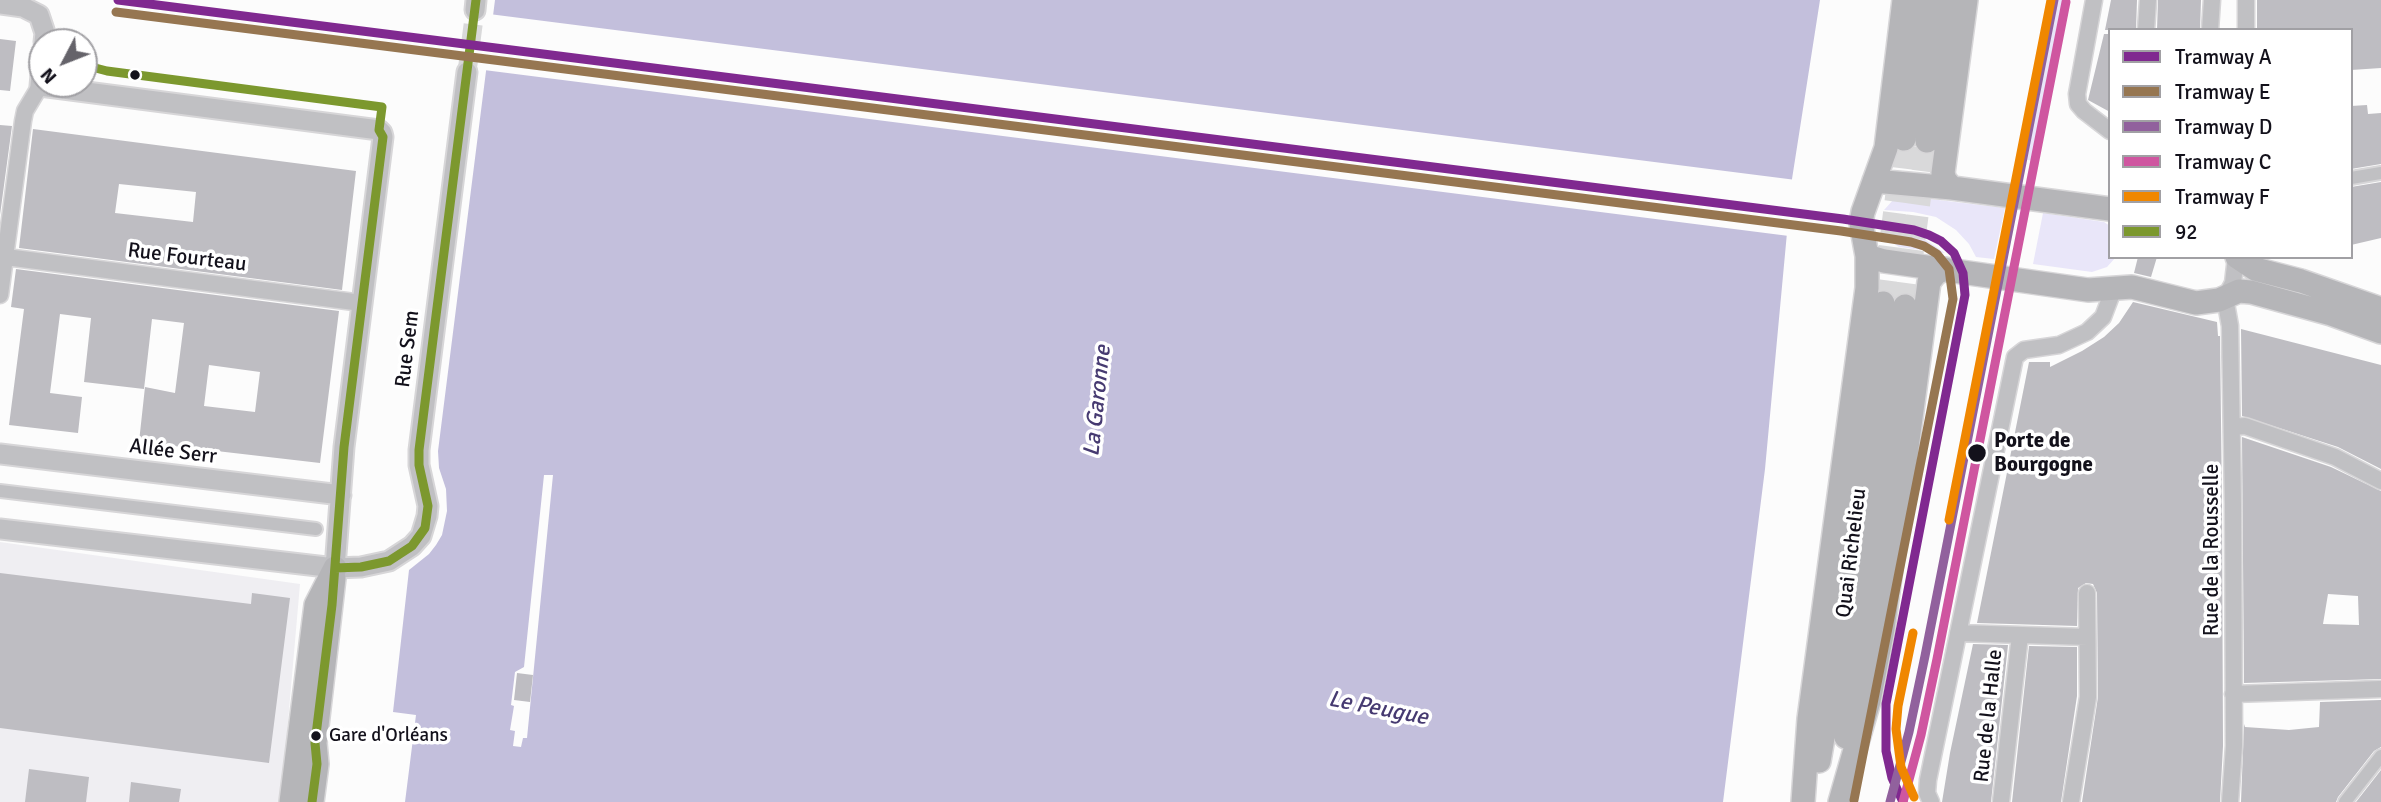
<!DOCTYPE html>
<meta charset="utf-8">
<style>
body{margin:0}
#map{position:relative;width:2381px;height:802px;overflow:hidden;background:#fcfcfc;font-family:Signika,sans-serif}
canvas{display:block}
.legend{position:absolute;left:2108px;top:28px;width:245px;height:231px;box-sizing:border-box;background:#fff;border:2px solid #a1a0a4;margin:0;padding:9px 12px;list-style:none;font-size:21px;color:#13111b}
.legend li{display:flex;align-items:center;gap:14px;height:35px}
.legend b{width:35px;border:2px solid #a1a0a4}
.north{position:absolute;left:28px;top:28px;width:70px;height:70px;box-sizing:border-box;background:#fff;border:2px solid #a1a0a4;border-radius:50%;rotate:228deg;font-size:19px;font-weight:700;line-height:28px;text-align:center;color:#13111b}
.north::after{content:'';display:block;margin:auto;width:24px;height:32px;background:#65636a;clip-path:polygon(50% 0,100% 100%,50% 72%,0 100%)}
</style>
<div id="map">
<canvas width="2381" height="802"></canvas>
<ul class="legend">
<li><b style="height:9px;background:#802990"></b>Tramway A</li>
<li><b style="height:9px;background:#967651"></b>Tramway E</li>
<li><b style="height:9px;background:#91619d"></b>Tramway D</li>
<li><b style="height:9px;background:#cf56a0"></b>Tramway C</li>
<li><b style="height:9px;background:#f08700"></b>Tramway F</li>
<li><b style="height:9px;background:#7c982e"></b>92</li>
</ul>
<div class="north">N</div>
</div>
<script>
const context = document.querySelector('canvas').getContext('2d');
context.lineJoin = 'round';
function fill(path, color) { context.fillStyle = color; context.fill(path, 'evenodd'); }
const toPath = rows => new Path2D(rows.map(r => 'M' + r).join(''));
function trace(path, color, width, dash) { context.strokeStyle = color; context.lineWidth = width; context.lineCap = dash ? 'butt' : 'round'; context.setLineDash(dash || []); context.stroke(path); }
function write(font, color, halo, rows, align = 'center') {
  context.font = font + ' Signika,sans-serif'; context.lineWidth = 7; context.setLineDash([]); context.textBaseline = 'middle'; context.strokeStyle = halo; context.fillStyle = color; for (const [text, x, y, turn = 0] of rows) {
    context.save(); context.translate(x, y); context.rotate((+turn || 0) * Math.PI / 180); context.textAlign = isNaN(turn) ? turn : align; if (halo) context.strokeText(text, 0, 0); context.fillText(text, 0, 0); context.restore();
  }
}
fill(toPath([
 [0,542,300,584,281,802,0,802]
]), '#efeef2');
fill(toPath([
 [2050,0,2068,0,2037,161,2019,159],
 [1905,196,2005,208,1994,259,1976,257,1969,244,1956,230,1936,217,1913,212,1884,210,1894,199],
 [2043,213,2104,222,2110,226,2110,257,2116,257,2107,267,2092,272,2033,264],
 [1883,232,1926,240,1945,253,1899,247,1887,239]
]), '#e9e6f9');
fill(toPath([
 [495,0,1820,0,1792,179,1765,469,1723,802,405,802,416,715,393,712,409,570,429,554,436,545,442,535,447,511,446,489,439,468,438,451]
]), '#c3bfdc');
fill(toPath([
 [489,14,1796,180,1789,236,484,70],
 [544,475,553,475,527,738,523,738,521,747,513,746,515,731,510,730,514,706,511,705,515,672,524,667]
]), '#fcfcfc');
fill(toPath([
 [2111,0,2137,0,2136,30,2105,30],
 [2158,0,2201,0,2200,30,2157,30],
 [2257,0,2381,0,2381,68,2351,70,2351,30,2257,30],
 [2104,34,2110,34,2110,112,2088,100],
 [0,39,16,41,10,91,0,90],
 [2367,105,2368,114,2381,113,2381,164,2351,169,2351,106],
 [0,125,12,126,0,215],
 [33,129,356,171,342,290,19,248],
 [119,184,196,192,193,222,115,213],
 [2381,182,2381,238,2351,245,2351,187],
 [2138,257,2157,257,2151,277,2134,273],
 [16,269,339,311,320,463,139,442,145,387,175,393,184,323,152,319,144,389,84,382,91,318,60,314,50,393,82,397,78,433,9,425,24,309,11,307],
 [209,365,260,372,255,412,204,406],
 [2133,302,2217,322,2218,336,2220,336,2222,505,2223,746,2220,802,2082,802,2098,697,2097,593,2093,584,2086,583,2078,588,2077,626,1977,623,2029,362,2050,362,2050,367,2082,351,2104,337,2119,323],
 [2241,329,2381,365,2381,469,2338,447,2242,416],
 [2242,437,2331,467,2381,491,2381,679,2244,683],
 [2328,594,2358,596,2359,625,2323,624],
 [0,573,251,604,252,593,290,598,269,763,0,728],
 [1973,644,2008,645,1991,802,1942,802,1950,753],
 [2029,646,2077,647,2077,696,2061,802,2012,802],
 [517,673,533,675,530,702,514,700],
 [2381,700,2381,747,2374,751,2338,797,2336,802,2241,802,2244,724,2245,727,2289,730,2319,727,2320,702],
 [29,769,89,777,86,802,25,802],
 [2381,770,2381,802,2356,802],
 [131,782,181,789,179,802,129,802]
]), '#bebdc2');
trace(toPath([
 [467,72,475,10]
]), '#d9d9da', 19, [19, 10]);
trace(toPath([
 [1883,303,1904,139],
 [1905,306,1927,141]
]), '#d9d9da', 23, [23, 11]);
const pedestrian = toPath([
 [2351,178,2381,173],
 [0,491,316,529],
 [2345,802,2381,756]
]);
const minor = toPath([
 [2094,0,2077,94,2078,104,2084,111,2110,131],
 [2146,30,2148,0],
 [2210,30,2212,0],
 [2246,30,2246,0],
 [6,257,362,303],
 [0,295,23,121,25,111,40,86],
 [2232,427,2245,426,2335,457,2381,481],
 [1958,633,2087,637],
 [2233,694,2381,689],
 [1931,802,1927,793,1928,780,2015,357,2024,350,2059,345,2087,332,2103,317,2114,288],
 [2001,802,2020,635],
 [2071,802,2088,697,2087,593],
 [2230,802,2234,746,2233,505,2230,326,2225,298,2233,283,2236,257]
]);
const tertiary = toPath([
 [0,4,23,7,39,15,45,33,44,42],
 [475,10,476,0],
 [42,63,40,86,379,130,382,133,383,137,344,447,335,568],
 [0,454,341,495],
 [0,529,335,568,361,567,389,561,412,546,421,536,427,516,428,506,419,465,419,450,467,72]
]);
const secondary = toPath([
 [1904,139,1923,0],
 [1927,141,1943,0],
 [1874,181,1952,188,2110,209],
 [1952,188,1945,180,1943,173,1966,0],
 [1867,256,1884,261,2088,290,2132,287,2196,303,2219,300,2239,291,2251,292,2331,314,2381,332],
 [2237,257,2255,269,2301,281,2381,309],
 [1846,737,1867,595,1905,306],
 [1819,761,1847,597,1883,303],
 [291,802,316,605,335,568],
 [312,802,317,764,315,743,334,578],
 [1803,802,1809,719,1867,288,1867,256,1861,223,1863,212,1886,148,1904,0],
 [1840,802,1869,701,1883,629,1929,282,1936,273,1945,269]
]);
trace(pedestrian, '#d7d6d8', 16);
trace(minor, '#d7d6d8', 19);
trace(tertiary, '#d7d6d8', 23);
trace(secondary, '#d7d6d8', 26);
trace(pedestrian, '#c0c0c3', 12);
trace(minor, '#c0c0c3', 16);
trace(tertiary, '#c0c0c3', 19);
trace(secondary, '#b5b5b8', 23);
trace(toPath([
 [84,65,107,71,382,107,379,130,383,137,344,447,332,605,315,743,317,764,312,802],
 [335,568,361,567,389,561,412,546,425,528,428,506,419,465,419,450,476,0]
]), '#7c982e', 9);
trace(toPath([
 [118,0,1843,219,1914,230,1929,235,1941,241,1954,253,1963,273,1965,295,1886,704,1886,751,1892,778,1903,802]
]), '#802990', 9);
trace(toPath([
 [116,12,1841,231,1911,242,1924,246,1937,254,1949,269,1953,299,1854,800]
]), '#967651', 9);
trace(toPath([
 [1890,802,1909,732,1925,656,2054,0]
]), '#91619d', 9);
trace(toPath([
 [1903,802,1921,735,1937,659,2066,2]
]), '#cf56a0', 9);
trace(toPath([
 [1949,520,2051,0],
 [1913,633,1898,706,1896,729,1901,767,1914,797]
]), '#f08700', 9);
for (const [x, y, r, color] of [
 [135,75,6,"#13111b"],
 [1977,453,10,"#13111b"],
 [316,736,6,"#13111b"]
]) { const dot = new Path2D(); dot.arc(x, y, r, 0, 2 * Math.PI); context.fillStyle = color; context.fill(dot); trace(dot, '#fff', 2.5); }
write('19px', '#13111b', '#fff', [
 ["Gare d'Orléans",329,736]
], 'left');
write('21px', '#13111b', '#fff', [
 ["Rue Fourteau",187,258,7],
 ["Rue Sem",408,349,-83],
 ["Allée Serr",173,452,7],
 ["Rue de la Rousselle",2212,550,-90],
 ["Quai Richelieu",1852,553,-83],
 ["Rue de la Halle",1989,716,-84]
]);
write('bold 21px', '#13111b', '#fff', [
 ["Porte de",1994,441],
 ["Bourgogne",1994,465]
], 'left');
write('italic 23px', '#463a71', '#fff', [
 ["La Garonne",1098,401,-84],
 ["Le Peugue",1378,709,11]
]);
</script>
